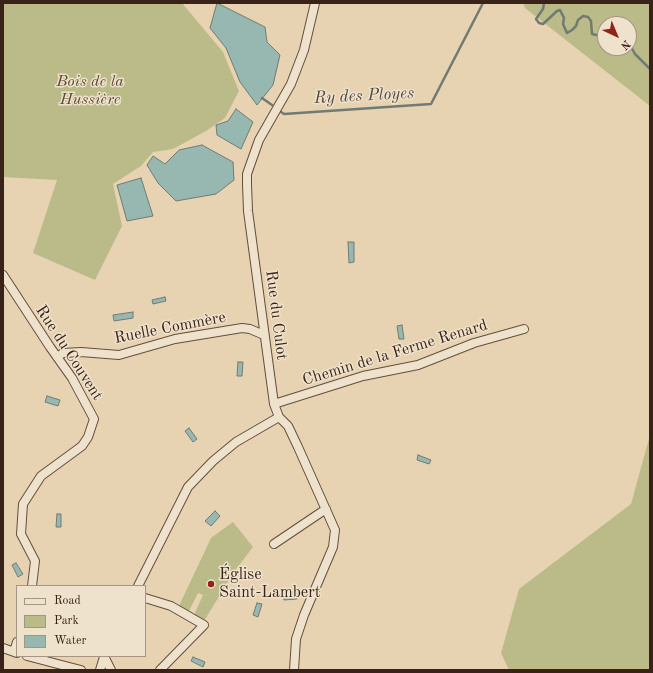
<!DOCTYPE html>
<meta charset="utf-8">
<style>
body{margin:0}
#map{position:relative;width:653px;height:673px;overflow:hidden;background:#e7d3b1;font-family:"Old Standard TT",serif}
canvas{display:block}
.frame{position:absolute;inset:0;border:4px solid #392217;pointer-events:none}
.legend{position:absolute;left:16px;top:585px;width:130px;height:72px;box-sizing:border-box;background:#efe2cc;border:1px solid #a69584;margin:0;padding:5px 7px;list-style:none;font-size:12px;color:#392217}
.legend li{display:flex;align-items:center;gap:8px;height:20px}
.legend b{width:20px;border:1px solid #a69584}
.north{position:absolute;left:597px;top:16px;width:40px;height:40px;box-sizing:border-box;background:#efe2cc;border:1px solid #a69584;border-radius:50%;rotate:136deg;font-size:11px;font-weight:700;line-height:16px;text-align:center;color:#392217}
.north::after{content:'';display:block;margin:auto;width:14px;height:18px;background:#8f2418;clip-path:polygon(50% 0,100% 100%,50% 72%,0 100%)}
</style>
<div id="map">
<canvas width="653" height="673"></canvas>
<div class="frame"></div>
<ul class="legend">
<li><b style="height:5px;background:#efe2cc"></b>Road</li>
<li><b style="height:11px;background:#babb88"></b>Park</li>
<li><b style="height:11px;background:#97b7b1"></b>Water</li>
</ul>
<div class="north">N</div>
</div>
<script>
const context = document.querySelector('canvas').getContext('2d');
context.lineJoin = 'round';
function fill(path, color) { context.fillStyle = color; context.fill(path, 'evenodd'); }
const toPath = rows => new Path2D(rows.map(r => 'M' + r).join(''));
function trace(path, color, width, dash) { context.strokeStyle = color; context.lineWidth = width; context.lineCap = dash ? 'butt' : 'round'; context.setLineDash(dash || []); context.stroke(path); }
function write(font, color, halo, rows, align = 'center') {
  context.font = font + ' "Old Standard TT",serif'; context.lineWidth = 3; context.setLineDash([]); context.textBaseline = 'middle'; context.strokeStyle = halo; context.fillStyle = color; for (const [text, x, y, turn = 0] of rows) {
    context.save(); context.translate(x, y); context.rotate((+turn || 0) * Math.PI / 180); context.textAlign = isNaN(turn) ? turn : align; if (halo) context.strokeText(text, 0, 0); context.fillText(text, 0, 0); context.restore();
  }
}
fill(toPath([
 [3,3,182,3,223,52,239,91,225,118,206,131,173,149,153,152,141,166,113,184,122,226,95,280,33,253,57,180,3,177],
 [523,3,650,3,650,106,525,8],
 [605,24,629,24,629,48,605,48],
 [650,435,650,670,509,670,501,653,519,589,631,504],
 [233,522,253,547,234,572,204,621,194,615,203,595,198,593,188,613,178,608,211,538]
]), '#babb88');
const water = toPath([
 [217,3,265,27,267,42,280,55,273,85,257,105,240,82,226,48,210,28,217,3],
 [236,109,253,122,241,149,217,135,216,125,228,121,236,109],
 [202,145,233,162,234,180,216,194,176,201,158,183,147,165,153,156,165,164,179,150,202,145],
 [141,178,153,216,127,221,117,185,141,178],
 [348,242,354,242,354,262,349,263,348,242],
 [165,297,166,301,153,304,152,300,165,297],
 [133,312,133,318,114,321,113,315,133,312],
 [402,325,404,339,399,339,397,326,402,325],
 [238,362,243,362,242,376,237,376,238,362],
 [47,396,60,400,58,406,45,402,47,396],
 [189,428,197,439,193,442,185,431,189,428],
 [418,455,431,460,429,464,417,460,418,455],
 [215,511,220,516,211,526,205,521,215,511],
 [57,514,61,514,61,527,56,527,57,514],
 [16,563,23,574,18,577,12,565,16,563],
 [283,592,297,592,297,599,284,600,283,592],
 [257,603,262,604,258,617,253,615,257,603],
 [193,657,205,662,203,667,191,661,193,657]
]);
fill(water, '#97b7b1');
trace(water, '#717b73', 1);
trace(toPath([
 [544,3,543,9,536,19,539,23,543,24,557,11,560,10,564,18,563,24,567,33,572,30,576,26,578,20,583,16,588,17,591,21,592,34,605,37],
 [629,43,635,54,650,69],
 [614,48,618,53,621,52,622,48],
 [262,98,272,105],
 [281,112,284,114,431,104,483,3]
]), '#717b73', 2.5);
const minor = toPath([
 [3,275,50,347,72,378,94,419,88,437,82,446,41,476,23,504,21,534,35,561,32,586],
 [57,357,63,353,81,352,119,355,175,339,242,328,250,329,264,335],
 [274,404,363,376,418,365,474,343,524,329],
 [274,544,326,509],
 [138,586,188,487,213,461,236,442,279,417],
 [145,598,171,606,204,625,160,670],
 [3,648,17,653],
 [14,652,17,642],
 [27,656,81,670],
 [104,656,111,670],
 [100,670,104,657],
 [294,670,296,639,304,615,333,547,335,530,298,447,288,426,279,417,274,404,248,211,247,184,247,174,259,140,291,84,304,50,315,3]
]);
trace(minor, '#644e3e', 10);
trace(minor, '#efe2cc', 8);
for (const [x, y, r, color] of [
 [211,584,4,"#8f2418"]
]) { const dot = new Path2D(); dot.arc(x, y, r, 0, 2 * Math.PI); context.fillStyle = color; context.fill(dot); trace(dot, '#efe2cc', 1.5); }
write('italic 16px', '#594833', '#efe2cc', [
 ["Bois de la",90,82],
 ["Hussière",90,100]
]);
write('16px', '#392217', '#efe2cc', [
 ["Rue du Culot",276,315,83],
 ["Ruelle Commère",170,328,-11],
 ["Rue du Couvent",69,353,57],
 ["Chemin de la Ferme Renard",395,353,-17]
]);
write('16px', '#392217', '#efe2cc', [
 ["Église",219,575],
 ["Saint-Lambert",219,593]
], 'left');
write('italic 17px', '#50473e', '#efe2cc', [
 ["Ry des Ployes",364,96,-3]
]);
</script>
